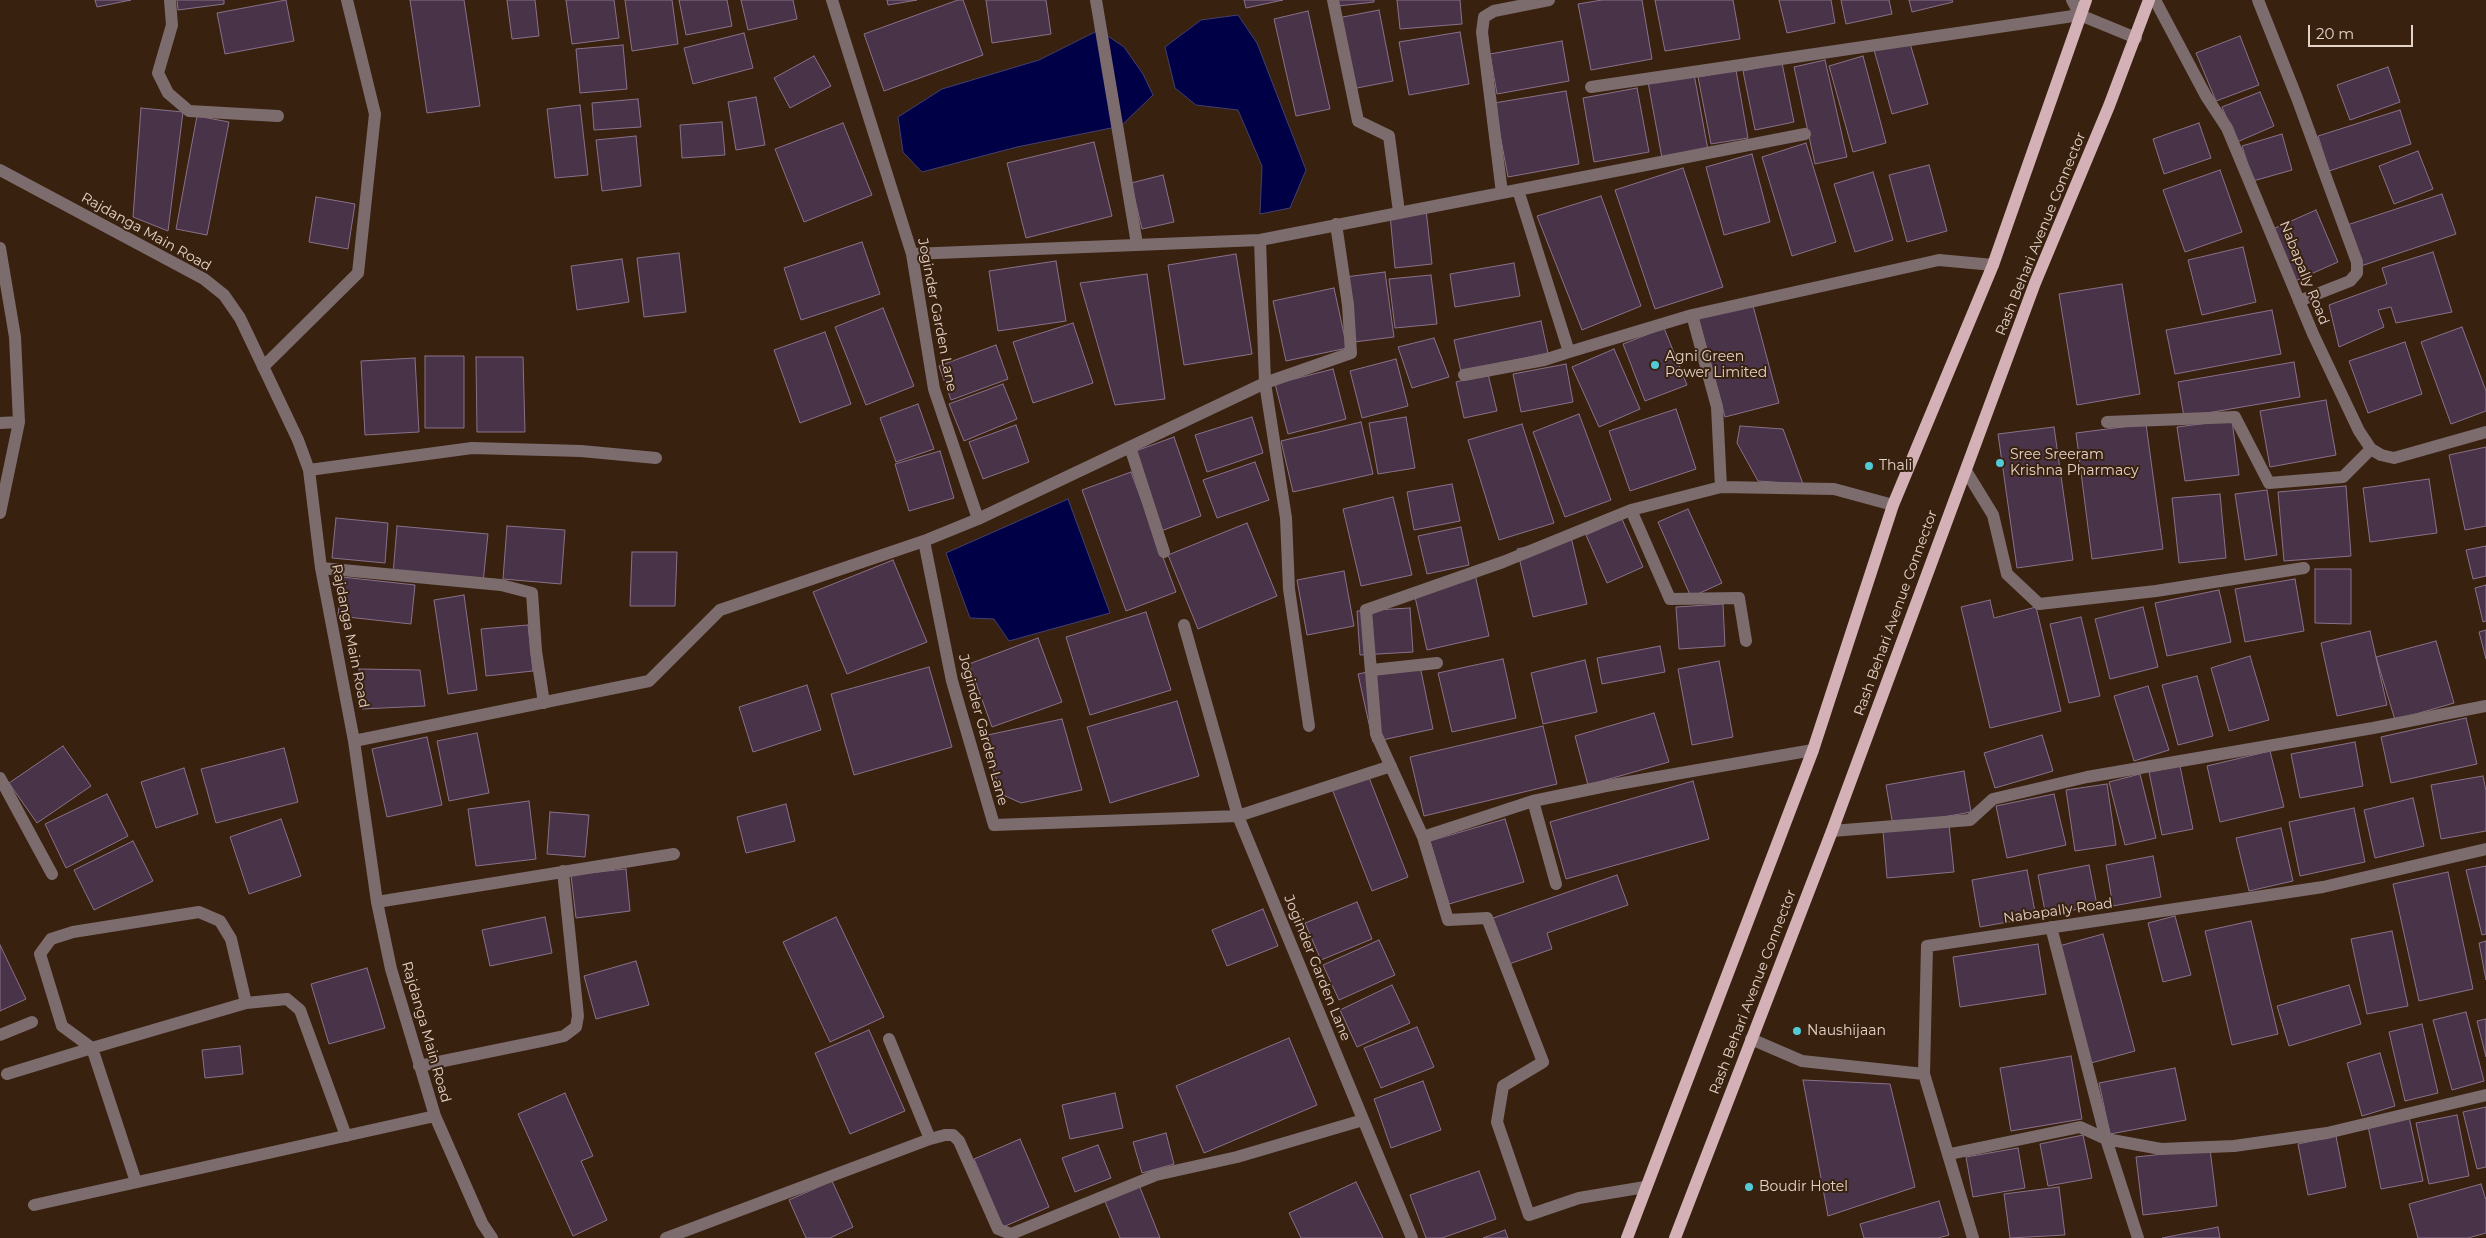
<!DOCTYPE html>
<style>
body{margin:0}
#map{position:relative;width:2486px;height:1238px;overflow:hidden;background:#39210f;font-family:Montserrat,sans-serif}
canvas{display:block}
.scale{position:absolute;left:2308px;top:25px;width:105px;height:22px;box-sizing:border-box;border:2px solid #e3d2c7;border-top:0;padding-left:6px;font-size:15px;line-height:18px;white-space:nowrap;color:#e3d2c7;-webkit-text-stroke:4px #39210f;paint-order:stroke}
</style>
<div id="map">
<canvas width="2486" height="1238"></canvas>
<div class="scale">20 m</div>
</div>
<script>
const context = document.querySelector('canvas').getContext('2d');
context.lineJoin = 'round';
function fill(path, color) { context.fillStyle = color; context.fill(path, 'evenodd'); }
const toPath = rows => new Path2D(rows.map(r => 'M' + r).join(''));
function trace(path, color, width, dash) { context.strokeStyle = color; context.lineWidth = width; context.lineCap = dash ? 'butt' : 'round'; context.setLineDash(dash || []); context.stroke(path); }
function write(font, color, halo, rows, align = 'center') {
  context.font = font + ' Montserrat,sans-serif'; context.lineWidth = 4; context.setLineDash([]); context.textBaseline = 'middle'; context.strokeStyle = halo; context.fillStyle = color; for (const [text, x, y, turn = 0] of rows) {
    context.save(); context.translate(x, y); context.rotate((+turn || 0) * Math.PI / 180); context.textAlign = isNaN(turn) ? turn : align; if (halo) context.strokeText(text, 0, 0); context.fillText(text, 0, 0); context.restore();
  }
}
const water = toPath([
 [1238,15,1257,43,1306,170,1290,208,1260,214,1262,166,1238,110,1196,105,1175,88,1165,47,1201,20,1238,15],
 [1099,30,1124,47,1143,74,1153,95,1121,126,1017,147,922,172,903,152,898,117,942,89,1039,60,1099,30],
 [1068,499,1110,613,1009,641,994,619,970,618,946,553,1068,499]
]);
fill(water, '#000046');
trace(water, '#443f6d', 1);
const building = toPath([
 [95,0,131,0,97,7,95,0],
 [177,0,224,0,224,4,178,10,177,0],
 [286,0,294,41,225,54,217,13,286,0],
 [410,0,464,0,480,106,427,113,410,0],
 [507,0,535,0,539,36,512,39,507,0],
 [566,0,614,0,619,38,572,44,566,0],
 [625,0,672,0,678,44,632,51,625,0],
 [679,0,727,0,732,26,686,35,679,0],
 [741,0,793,0,797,19,748,30,741,0],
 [887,0,917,0,888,5,887,0],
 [958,0,963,0,983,55,884,91,864,34,958,0],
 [986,0,1046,0,1051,34,992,43,986,0],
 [1244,0,1283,0,1246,8,1244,0],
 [1337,0,1374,0,1374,2,1338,6,1337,0],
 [1397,0,1460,0,1462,24,1400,29,1397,0],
 [1602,0,1642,0,1652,59,1591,70,1578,4,1602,0],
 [1655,0,1733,0,1740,39,1665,51,1655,0],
 [1779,0,1831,0,1835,23,1787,33,1779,0],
 [1841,0,1889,0,1892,14,1846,24,1841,0],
 [1909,0,1952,0,1953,2,1912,12,1909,0],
 [1379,10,1393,81,1352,89,1338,18,1379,10],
 [1308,11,1330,109,1296,116,1274,19,1308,11],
 [1460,32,1469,84,1409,95,1399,42,1460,32],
 [744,33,753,68,693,84,684,48,744,33],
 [2240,36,2259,85,2216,101,2196,53,2240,36],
 [1909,40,1928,104,1892,114,1874,50,1909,40],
 [1562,41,1569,81,1497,94,1490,54,1562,41],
 [623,45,627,89,580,93,576,49,623,45],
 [814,56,831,86,790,108,774,78,814,56],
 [1863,56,1886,143,1853,152,1829,66,1863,56],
 [1825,60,1847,157,1815,164,1794,67,1825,60],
 [1782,63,1794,122,1755,130,1743,71,1782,63],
 [2388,67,2400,102,2350,120,2337,85,2388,67],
 [1736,70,1748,138,1711,144,1698,77,1736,70],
 [1694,74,1708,150,1662,158,1648,82,1694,74],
 [1637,88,1649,152,1594,162,1583,98,1637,88],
 [1566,91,1579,164,1508,177,1494,103,1566,91],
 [2260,92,2274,126,2237,142,2222,107,2260,92],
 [756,97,765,145,736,150,728,102,756,97],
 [638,99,641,127,594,130,592,103,638,99],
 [580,105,588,175,555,178,547,109,580,105],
 [141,108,183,112,168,231,133,217,141,108],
 [2400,110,2411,144,2329,171,2318,136,2400,110],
 [197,116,229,122,207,235,176,229,197,116],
 [722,122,725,155,682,158,680,125,722,122],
 [843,123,872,195,804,222,775,149,843,123],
 [2199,123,2211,158,2164,174,2153,139,2199,123],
 [2282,134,2292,170,2253,181,2242,146,2282,134],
 [636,136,641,186,602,191,596,140,636,136],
 [1094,142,1112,216,1026,238,1007,163,1094,142],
 [1806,143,1836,242,1792,256,1762,157,1806,143],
 [2418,151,2433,189,2394,204,2379,166,2418,151],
 [1752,154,1770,222,1724,235,1706,167,1752,154],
 [1929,165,1947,231,1907,242,1889,175,1929,165],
 [1683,168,1723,287,1655,309,1615,190,1683,168],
 [2220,170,2242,232,2185,252,2163,190,2220,170],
 [1873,172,1893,240,1855,252,1834,184,1873,172],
 [1163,175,1174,222,1142,229,1131,183,1163,175],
 [2442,194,2456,234,2358,267,2344,226,2442,194],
 [1601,196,1641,306,1582,330,1537,216,1601,196],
 [316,197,355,204,348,249,309,242,316,197],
 [1426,209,1432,264,1395,268,1390,215,1426,209],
 [2316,210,2338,262,2295,281,2273,229,2316,210],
 [862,242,880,294,801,320,784,268,862,242],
 [2243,247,2256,302,2202,315,2188,260,2243,247],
 [2433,252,2452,312,2396,323,2391,307,2378,310,2384,327,2339,347,2329,305,2387,284,2382,268,2433,252],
 [679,253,686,312,644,317,637,258,679,253],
 [1236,254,1252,354,1184,365,1168,265,1236,254],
 [622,259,629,302,577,310,571,266,622,259],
 [1056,261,1066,321,998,331,989,271,1056,261],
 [1514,263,1520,296,1455,307,1450,274,1514,263],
 [1385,272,1394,337,1354,342,1345,277,1385,272],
 [1147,274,1165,399,1115,405,1080,283,1147,274],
 [1431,275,1437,324,1395,328,1389,279,1431,275],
 [2122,284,2140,394,2077,405,2059,294,2122,284],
 [1334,288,1347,348,1286,361,1273,301,1334,288],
 [1752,302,1779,403,1725,417,1698,317,1752,302],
 [883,308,914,386,866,405,835,327,883,308],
 [2272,310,2281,354,2175,374,2166,330,2272,310],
 [1541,321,1548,353,1461,372,1454,340,1541,321],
 [1073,323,1093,383,1033,403,1013,342,1073,323],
 [2462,327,2486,391,2486,411,2451,424,2421,342,2462,327],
 [1664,328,1687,385,1645,401,1623,344,1664,328],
 [825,332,851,404,800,423,774,350,825,332],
 [1434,338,1449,377,1412,388,1398,347,1434,338],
 [2405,342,2422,394,2368,413,2349,361,2405,342],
 [996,345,1008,379,951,400,939,366,996,345],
 [1614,349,1640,409,1599,427,1572,367,1614,349],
 [425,356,464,356,464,428,425,428,425,356],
 [476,357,523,357,525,432,477,432,476,357],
 [415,358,419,432,365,435,361,361,415,358],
 [1396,359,1408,406,1362,418,1350,371,1396,359],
 [2294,362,2300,397,2184,417,2178,382,2294,362],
 [1566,364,1573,402,1521,412,1513,374,1566,364],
 [1333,369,1346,419,1288,434,1275,384,1333,369],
 [1488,374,1497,411,1464,418,1456,382,1488,374],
 [1003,384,1017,419,964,441,949,404,1003,384],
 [2326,400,2336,455,2270,467,2260,411,2326,400],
 [918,404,934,449,896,462,880,418,918,404],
 [1676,409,1696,469,1630,491,1609,431,1676,409],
 [1579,414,1611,500,1565,517,1533,432,1579,414],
 [1252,417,1263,453,1207,472,1195,435,1252,417],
 [1406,417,1415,468,1378,474,1369,423,1406,417],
 [2232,420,2239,475,2185,481,2177,427,2232,420],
 [1361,422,1373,474,1293,492,1281,441,1361,422],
 [1522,424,1554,523,1499,540,1468,440,1522,424],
 [2146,424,2163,549,2092,559,2076,433,2146,424],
 [1016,425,1029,462,983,479,969,442,1016,425],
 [1740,426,1783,429,1803,484,1758,481,1737,443,1740,426],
 [2054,427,2073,560,2017,568,1998,434,2054,427],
 [1174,437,1201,516,1161,531,1133,452,1174,437],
 [2486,447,2486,526,2465,530,2449,455,2486,447],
 [940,451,954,498,909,511,895,464,940,451],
 [1255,462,1269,500,1217,518,1203,480,1255,462],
 [1131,472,1176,592,1126,611,1082,490,1131,472],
 [2429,479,2437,533,2370,542,2363,488,2429,479],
 [1452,484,1460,521,1414,530,1407,492,1452,484],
 [2346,486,2351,556,2284,561,2278,492,2346,486],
 [2267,490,2277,555,2245,560,2235,494,2267,490],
 [2220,494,2226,558,2179,563,2172,498,2220,494],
 [1393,497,1412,575,1361,586,1343,509,1393,497],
 [1688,509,1722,583,1691,597,1658,522,1688,509],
 [336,518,388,523,385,563,332,558,336,518],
 [1622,519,1643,567,1607,583,1586,535,1622,519],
 [1247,523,1277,596,1198,629,1168,555,1247,523],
 [397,526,488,534,483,583,393,574,397,526],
 [507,526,565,530,561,584,503,579,507,526],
 [1461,527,1469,565,1427,574,1418,536,1461,527],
 [1571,537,1587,604,1533,617,1517,549,1571,537],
 [2486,546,2486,576,2473,579,2466,550,2486,546],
 [632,552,677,552,675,606,630,606,632,552],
 [893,560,927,642,847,674,813,592,893,560],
 [2315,569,2351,569,2351,624,2315,623,2315,569],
 [1344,571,1354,626,1307,635,1297,580,1344,571],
 [1475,574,1489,636,1427,650,1413,588,1475,574],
 [342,577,415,585,411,624,338,616,342,577],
 [2295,579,2304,631,2245,642,2235,589,2295,579],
 [2486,585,2486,621,2483,622,2475,588,2486,585],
 [2219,590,2231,642,2167,656,2155,603,2219,590],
 [464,595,477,690,448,694,434,600,464,595],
 [1990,600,1994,618,2036,607,2061,711,1990,728,1961,607,1990,600],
 [1723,604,1725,646,1679,649,1676,607,1723,604],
 [2143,607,2158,667,2110,679,2095,619,2143,607],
 [1410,608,1413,652,1360,655,1357,611,1410,608],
 [1146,612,1171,690,1090,715,1066,637,1146,612],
 [2081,617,2100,696,2069,703,2050,624,2081,617],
 [528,625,533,671,486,676,481,629,528,625],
 [2486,630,2486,659,2479,632,2486,630],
 [2370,631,2387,705,2337,716,2321,643,2370,631],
 [1038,638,1062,702,992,727,969,664,1038,638],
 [2436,641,2454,703,2395,720,2376,657,2436,641],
 [1660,646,1665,672,1602,684,1597,658,1660,646],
 [2250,656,2269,720,2229,731,2211,668,2250,656],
 [1503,659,1516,718,1452,732,1438,673,1503,659],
 [1585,660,1597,712,1543,724,1531,673,1585,660],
 [1419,661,1433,729,1373,742,1358,674,1419,661],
 [1719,661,1733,737,1692,745,1678,669,1719,661],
 [929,667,952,747,854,775,831,694,929,667],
 [359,669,420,670,425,706,362,709,359,669],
 [2197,676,2213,736,2178,745,2162,685,2197,676],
 [807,685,821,730,753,752,739,707,807,685],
 [2148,686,2169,750,2134,761,2114,696,2148,686],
 [1177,701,1199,776,1110,803,1087,727,1177,701],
 [1654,713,1669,762,1588,785,1575,736,1654,713],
 [2466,718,2477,764,2391,783,2381,737,2466,718],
 [1062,719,1082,790,1021,803,1001,794,983,736,1062,719],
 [1543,726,1557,784,1424,816,1410,757,1543,726],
 [477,733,489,793,449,801,437,741,477,733],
 [2042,735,2053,771,1995,788,1984,753,2042,735],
 [427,737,442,805,387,817,372,749,427,737],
 [2355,742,2363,786,2300,798,2291,754,2355,742],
 [63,746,91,786,37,823,9,783,63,746],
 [284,748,298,802,216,823,201,769,284,748],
 [2270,751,2284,807,2220,822,2207,766,2270,751],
 [2180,766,2193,829,2162,835,2149,772,2180,766],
 [184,768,198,814,156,828,141,782,184,768],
 [1964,771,1971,812,1893,826,1886,785,1964,771],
 [2140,774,2156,838,2125,845,2109,782,2140,774],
 [1368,775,1408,877,1372,891,1332,789,1368,775],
 [2483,776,2486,791,2486,831,2441,839,2431,785,2483,776],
 [1693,781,1709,839,1566,879,1550,822,1693,781],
 [2107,784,2116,845,2075,851,2066,790,2107,784],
 [107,794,128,836,66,868,45,824,107,794],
 [2054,794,2066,845,2007,858,1996,806,2054,794],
 [2413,798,2424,846,2375,858,2364,810,2413,798],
 [529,801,536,859,476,866,468,809,529,801],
 [786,804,795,841,746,853,737,817,786,804],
 [2354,808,2365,862,2300,876,2289,822,2354,808],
 [550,812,589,815,585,857,547,854,550,812],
 [281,819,301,876,249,894,230,837,281,819],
 [1505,819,1524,882,1449,904,1430,841,1505,819],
 [1949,825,1954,872,1887,878,1883,831,1949,825],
 [2281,828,2293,881,2249,891,2236,838,2281,828],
 [133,841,153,881,94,910,74,870,133,841],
 [2153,856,2161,897,2113,906,2106,865,2153,856],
 [2089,865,2097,905,2046,916,2038,875,2089,865],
 [2486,866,2486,934,2482,935,2466,870,2486,866],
 [626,869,630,911,576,918,571,875,626,869],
 [2027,870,2036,917,1980,927,1972,880,2027,870],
 [2448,872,2473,989,2419,1001,2393,884,2448,872],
 [1617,875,1628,905,1547,933,1552,949,1509,964,1493,918,1617,875],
 [1357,902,1372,939,1321,960,1305,923,1357,902],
 [1263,909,1278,946,1227,966,1212,930,1263,909],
 [2175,916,2191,975,2163,982,2148,923,2175,916],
 [545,917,552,953,490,966,482,930,545,917],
 [836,917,884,1017,830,1042,783,942,836,917],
 [2251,921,2278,1034,2232,1045,2205,931,2251,921],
 [2392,931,2408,1006,2367,1014,2351,939,2392,931],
 [2103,934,2135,1051,2091,1063,2059,946,2103,934],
 [1379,940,1395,975,1339,1000,1323,965,1379,940],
 [2486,941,2486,980,2479,943,2486,941],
 [2038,944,2046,994,1960,1007,1953,957,2038,944],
 [0,945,26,999,0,1011,0,945],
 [636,961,649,1005,596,1019,584,976,636,961],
 [367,968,385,1028,329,1044,311,984,367,968],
 [1392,985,1410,1023,1357,1047,1340,1010,1392,985],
 [2349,985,2361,1024,2289,1046,2277,1006,2349,985],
 [2466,1012,2484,1081,2452,1090,2433,1020,2466,1012],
 [2486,1019,2486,1057,2477,1021,2486,1019],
 [2422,1024,2438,1093,2405,1101,2389,1032,2422,1024],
 [1417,1027,1434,1067,1381,1088,1364,1048,1417,1027],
 [869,1030,905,1111,850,1134,815,1053,869,1030],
 [1289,1038,1317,1105,1204,1153,1176,1086,1289,1038],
 [240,1046,243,1074,205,1078,202,1050,240,1046],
 [2380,1053,2395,1106,2362,1116,2347,1063,2380,1053],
 [2071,1056,2082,1119,2011,1131,2000,1068,2071,1056],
 [2175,1068,2186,1120,2110,1134,2099,1083,2175,1068],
 [1803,1080,1890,1084,1915,1187,1828,1216,1803,1080],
 [1423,1081,1441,1130,1391,1148,1374,1099,1423,1081],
 [565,1093,593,1156,581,1161,607,1220,573,1236,518,1114,565,1093],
 [1115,1093,1123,1128,1070,1139,1062,1105,1115,1093],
 [2486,1107,2486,1167,2477,1169,2463,1112,2486,1107],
 [2457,1115,2469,1176,2429,1184,2416,1123,2457,1115],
 [2409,1117,2423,1181,2381,1189,2368,1126,2409,1117],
 [1166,1133,1174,1164,1142,1173,1133,1142,1166,1133],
 [2083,1135,2092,1178,2048,1186,2040,1144,2083,1135],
 [2336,1136,2346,1187,2308,1195,2298,1144,2336,1136],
 [1020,1139,1049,1207,1003,1227,974,1159,1020,1139],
 [1098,1145,1111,1178,1075,1192,1062,1158,1098,1145],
 [2018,1148,2025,1188,1973,1197,1966,1157,2018,1148],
 [2210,1149,2217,1206,2143,1215,2136,1157,2210,1149],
 [1479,1171,1496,1219,1442,1238,1426,1238,1410,1195,1479,1171],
 [832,1181,853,1227,830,1238,806,1238,789,1200,832,1181],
 [1356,1182,1383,1238,1301,1238,1289,1213,1356,1182],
 [2481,1184,2486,1200,2486,1233,2468,1238,2418,1238,2409,1204,2481,1184],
 [1139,1185,1160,1238,1120,1238,1104,1199,1139,1185],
 [2059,1187,2065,1235,2010,1238,2004,1194,2059,1187],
 [1939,1201,1949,1235,1938,1238,1864,1238,1860,1224,1939,1201],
 [2218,1227,2220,1238,2162,1238,2218,1227],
 [1505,1230,1508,1238,1483,1238,1505,1230]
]);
fill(building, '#483349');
trace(building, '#89718a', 1);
trace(toPath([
 [170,0,172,25,158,73,168,93,189,111,278,116],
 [832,0,912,254,934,389,978,519],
 [1096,0,1137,244],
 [1333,0,1358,121,1389,136,1399,212],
 [2072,0,2080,15],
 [2155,0,2206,96,2227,128,2313,334,2359,431,2371,449,2381,455,2394,458,2486,432],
 [2258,0,2297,98,2357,262,2357,273,2350,281,2299,301],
 [2080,15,2136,38],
 [1591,87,2080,15],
 [0,170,204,279,224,295,240,318,298,440,309,470,321,568,354,741,377,902,391,969,435,1116,482,1223,492,1238],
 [1518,190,1569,352,1692,315,1939,260,1993,265],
 [1502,193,1482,32,1484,17,1494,11,1549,0],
 [1336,224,1348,305,1351,353,1265,383,978,519,924,541,952,681,994,825,1238,816,1412,1238],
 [1260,240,1265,383,1286,518,1289,589,1309,726],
 [0,248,15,337,19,422,0,513],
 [912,254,1260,240,1805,134],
 [1692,315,1717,407,1721,487],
 [263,367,358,273,375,114,347,0],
 [1464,375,1544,360,1569,352],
 [2107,422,2235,417,2269,483,2343,477,2371,449],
 [0,423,19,422],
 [1130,447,1164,552],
 [309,470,472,448,581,451,656,458],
 [1966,471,1993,515,2007,574,2039,604,2156,591,2304,568],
 [1631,510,1670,599,1739,598,1746,641],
 [321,568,501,585,532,593,536,651,544,703],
 [1184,625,1238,816,1391,766],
 [1372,670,1437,663],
 [354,741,649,681,720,610,924,541],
 [0,778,52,874],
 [1533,801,1556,884],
 [1832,831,1970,820,1993,799,2087,777,2373,728,2486,706],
 [1423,837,1533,801,1606,786,1813,750],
 [377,902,674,854],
 [2051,927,2106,1139,2138,1238],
 [246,1003,92,1048,62,1026,40,954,51,939,73,932,199,912,220,921,231,939,246,1003,287,999,300,1010,346,1136],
 [0,1035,32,1022],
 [1751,1039,1802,1061,1924,1074],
 [419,1066,546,1040,564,1036,576,1027,578,1016,563,871],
 [7,1074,92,1048,136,1182],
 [930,1139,945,1135,953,1135,959,1141,998,1229,1011,1234,1156,1175,1237,1157,1363,1120],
 [1950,1154,2080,1127,2106,1139,2161,1149,2234,1146,2327,1133,2486,1095],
 [1645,1187,1579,1198,1529,1215,1497,1122,1503,1086,1543,1062,1487,918,1448,920,1423,837,1376,734,1366,610,1503,562,1631,510,1721,487,1834,489,1893,505],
 [34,1205,435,1116],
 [666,1238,930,1139,889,1039],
 [1973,1238,1924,1074,1927,946,2323,887,2486,849]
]), '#7d6c6e', 12);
trace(toPath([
 [1627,1238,1813,750,1893,505,1993,265,2086,0],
 [1675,1238,1832,831,2035,283,2109,106,2149,0]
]), '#d3b1b6', 12);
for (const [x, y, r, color] of [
 [1655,365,5,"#52cbd7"],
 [2000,463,5,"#52cbd7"],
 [1869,466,5,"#52cbd7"],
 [1797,1031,5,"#52cbd7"],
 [1749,1187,5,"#52cbd7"]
]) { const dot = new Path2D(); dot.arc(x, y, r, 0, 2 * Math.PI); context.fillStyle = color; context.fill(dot); trace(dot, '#39210f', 2); }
write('14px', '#e3d2c7', '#39210f', [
 ["Rajdanga Main Road",146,232,29],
 ["Rash Behari Avenue Connector",2041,234,-68],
 ["Nabapally Road",2304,273,68],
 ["Joginder Garden Lane",937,315,79],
 ["Rash Behari Avenue Connector",1896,613,-70],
 ["Rajdanga Main Road",350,636,79],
 ["Joginder Garden Lane",983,730,75],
 ["Nabapally Road",2058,911,-8],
 ["Joginder Garden Lane",1317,968,68],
 ["Rash Behari Avenue Connector",1753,992,-69],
 ["Rajdanga Main Road",426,1032,74]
]);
write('14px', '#e3d2c7', '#39210f', [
 ["Agni Green",1665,357],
 ["Power Limited",1665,373],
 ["Sree Sreeram",2010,455],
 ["Krishna Pharmacy",2010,471],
 ["Thali",1879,466],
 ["Naushijaan",1807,1031],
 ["Boudir Hotel",1759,1187]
], 'left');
</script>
